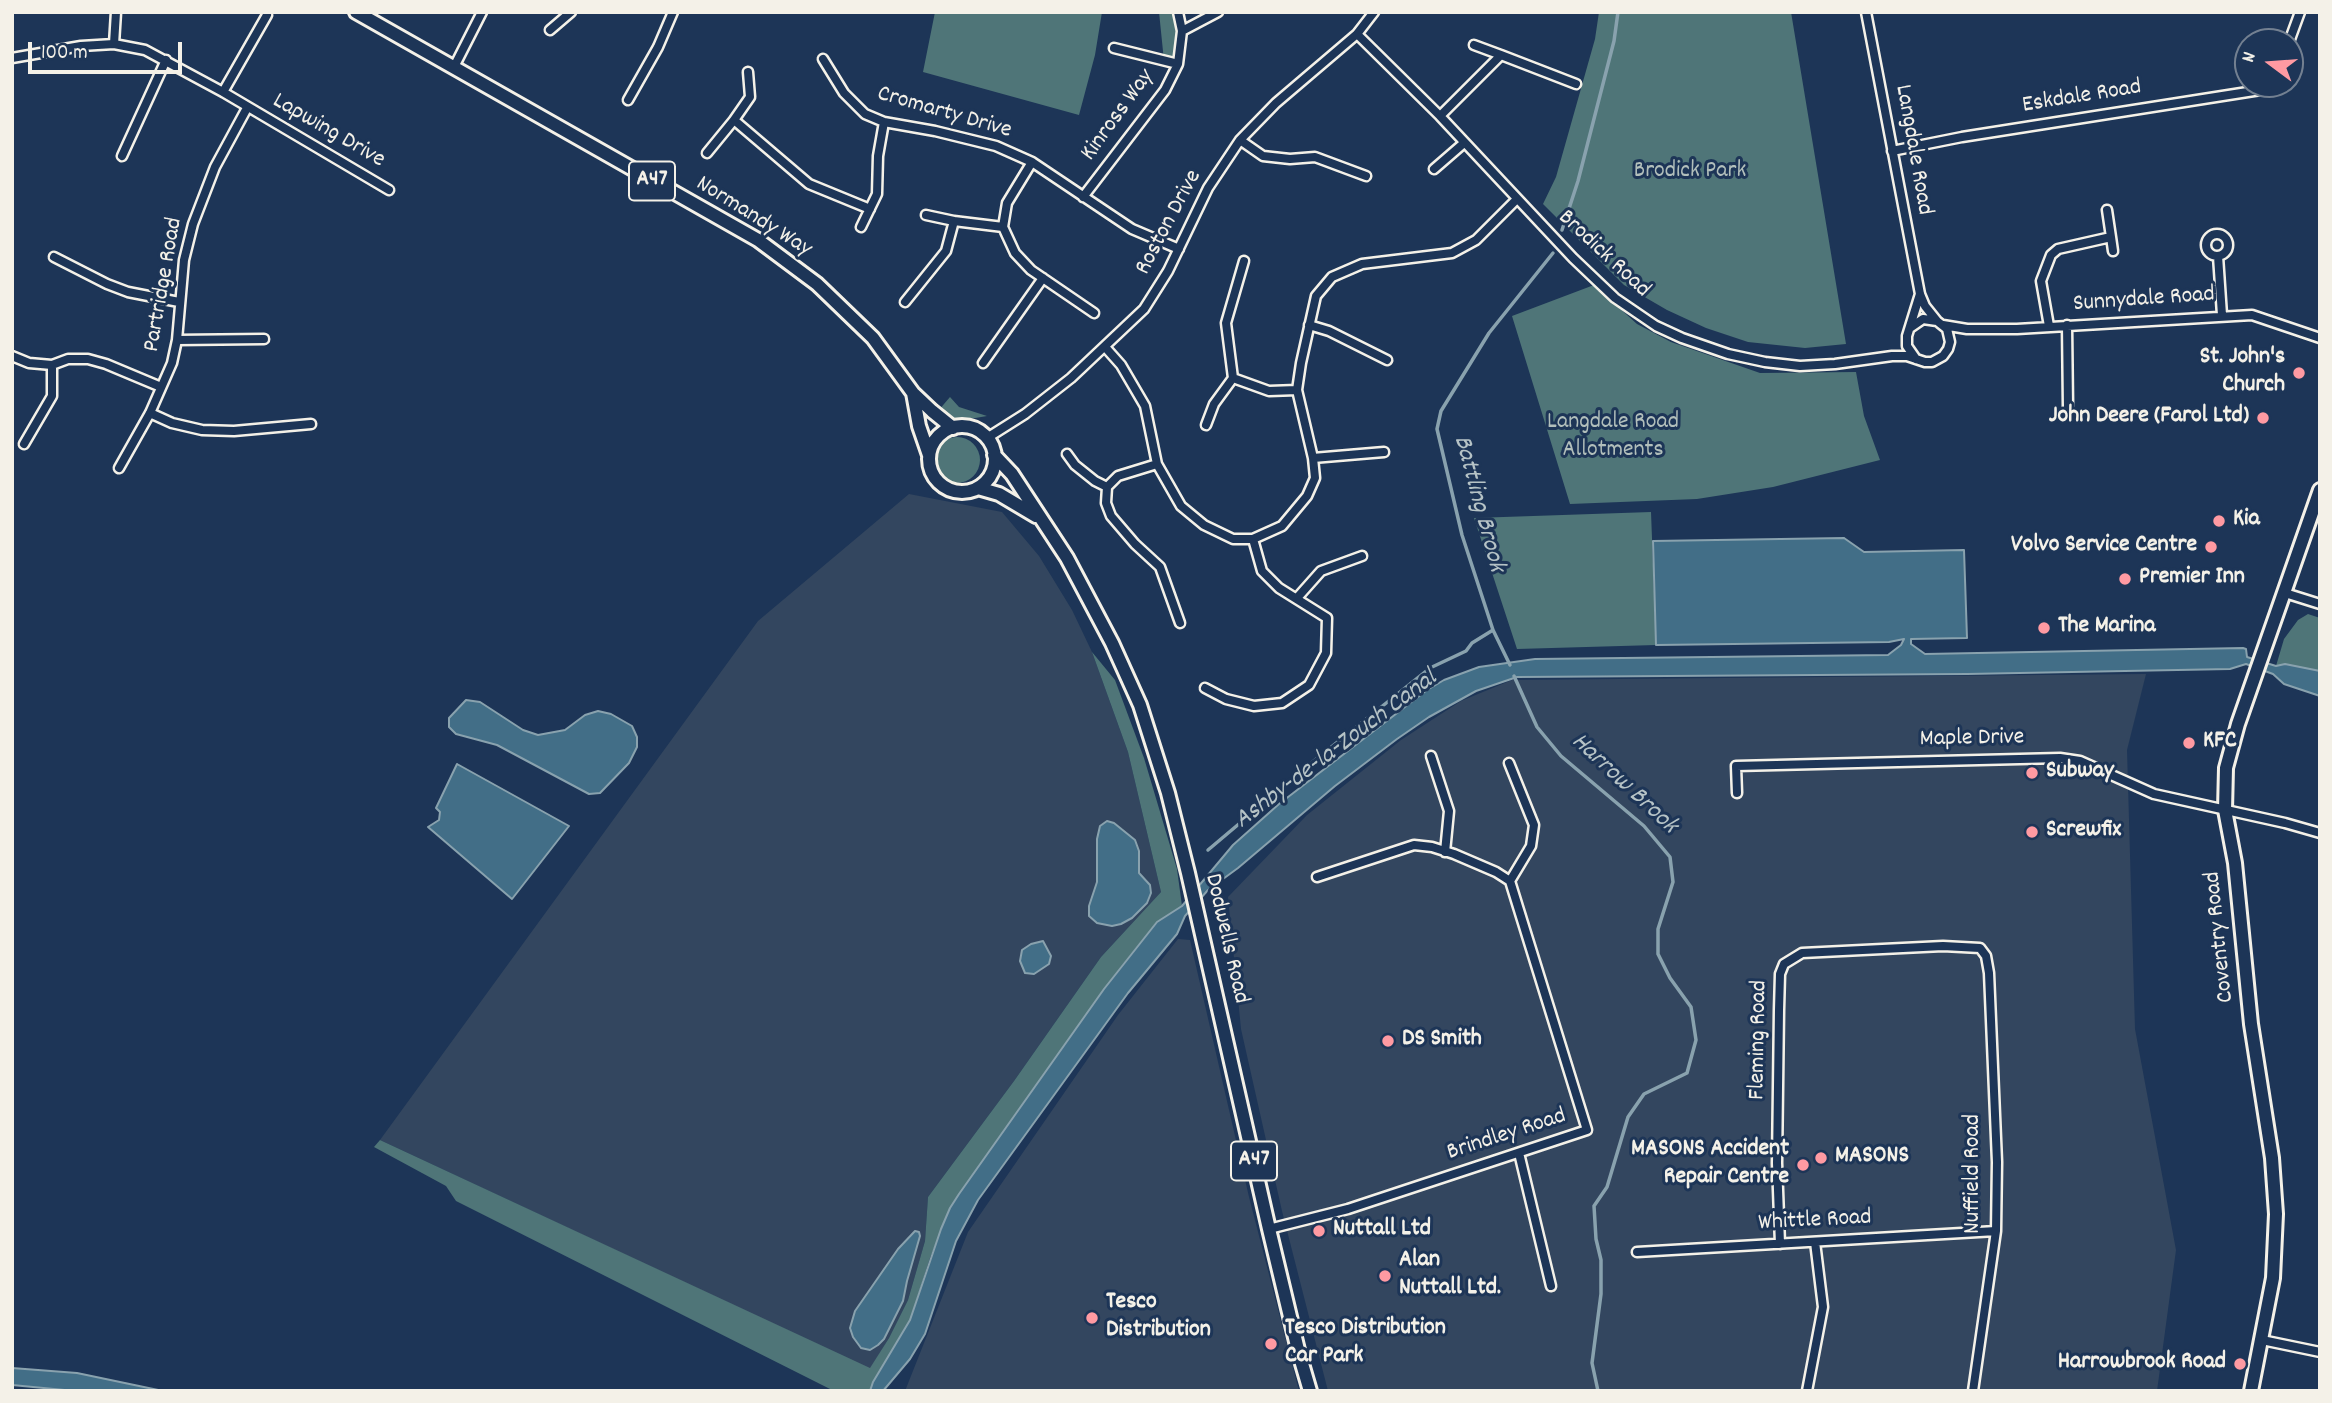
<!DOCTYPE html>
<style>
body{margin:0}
#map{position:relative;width:2332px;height:1403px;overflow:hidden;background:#1d3557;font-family:Dekko,sans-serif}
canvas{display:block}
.frame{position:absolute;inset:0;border:14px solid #f4f1e8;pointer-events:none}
.north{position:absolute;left:2234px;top:28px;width:70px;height:70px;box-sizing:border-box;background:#1d3557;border:2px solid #738091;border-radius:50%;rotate:286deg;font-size:19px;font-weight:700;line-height:28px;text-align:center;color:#f4f1e8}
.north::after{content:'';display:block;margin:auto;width:24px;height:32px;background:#ff9aa2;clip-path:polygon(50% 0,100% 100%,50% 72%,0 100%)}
.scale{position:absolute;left:28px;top:42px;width:154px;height:32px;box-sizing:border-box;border:4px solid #f4f1e8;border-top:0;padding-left:9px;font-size:21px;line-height:24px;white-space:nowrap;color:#f4f1e8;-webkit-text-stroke:5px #1d3557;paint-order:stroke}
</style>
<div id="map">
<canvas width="2332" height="1403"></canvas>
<div class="frame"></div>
<div class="north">N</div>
<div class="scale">100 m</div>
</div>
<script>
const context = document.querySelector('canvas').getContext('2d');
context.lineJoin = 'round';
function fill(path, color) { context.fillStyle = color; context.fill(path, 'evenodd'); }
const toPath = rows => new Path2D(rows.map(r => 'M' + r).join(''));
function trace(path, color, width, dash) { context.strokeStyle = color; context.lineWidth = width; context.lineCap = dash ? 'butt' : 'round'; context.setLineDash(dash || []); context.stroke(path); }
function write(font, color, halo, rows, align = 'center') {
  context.font = font + ' Dekko,sans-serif'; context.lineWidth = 6; context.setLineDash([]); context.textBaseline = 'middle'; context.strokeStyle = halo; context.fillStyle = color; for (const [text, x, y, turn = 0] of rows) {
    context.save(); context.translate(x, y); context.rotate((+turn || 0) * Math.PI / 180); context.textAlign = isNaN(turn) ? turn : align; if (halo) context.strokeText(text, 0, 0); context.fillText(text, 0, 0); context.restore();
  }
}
fill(toPath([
 [909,494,1002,512,1039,556,1072,610,1092,652,1128,752,1161,892,1101,957,1014,1081,928,1197,925,1241,908,1300,889,1338,870,1369,380,1140,758,621],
 [2146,674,2127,750,2135,1029,2176,1250,2157,1391,1328,1391,1282,1211,1241,1029,1228,897,1307,815,1401,740,1461,701,1512,680],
 [1178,939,1190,940,1249,1197,1299,1391,905,1391,968,1232,1118,1015]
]), '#33465f');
fill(toPath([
 [935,12,1102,12,1095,55,1079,115,923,72],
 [1159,12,1178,12,1180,31,1175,64,1164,61],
 [1599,12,1791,12,1846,344,1805,348,1748,342,1706,328,1667,310,1624,285,1543,204,1556,177,1595,39],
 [1594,285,1637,324,1671,342,1760,373,1856,372,1864,416,1880,460,1773,487,1697,499,1570,504,1512,316],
 [950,397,959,407,987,416,958,421,950,419,938,411],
 '934 460a23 23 0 1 1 46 0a23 23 0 1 1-46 0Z',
 [1651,512,1656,645,1517,649,1474,518],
 [2308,614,2320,618,2320,672,2276,666,2284,639,2298,620],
 [1092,652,1115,680,1144,758,1177,869,1182,906,1157,922,1120,968,950,1208,930,1258,910,1320,873,1382,870,1391,834,1391,456,1201,446,1186,374,1147,380,1140,870,1368,889,1338,908,1300,925,1241,928,1197,1014,1081,1101,957,1161,892,1128,752]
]), '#4f7578');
const water = toPath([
 [1844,538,1864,552,1964,550,1967,638,1911,639,1911,644,1925,654,2243,648,2246,649,2247,657,2276,666,2285,664,2320,671,2320,696,2284,684,2273,674,2246,664,2230,669,1967,674,1517,677,1476,691,1429,717,1397,739,1335,786,1238,868,1208,890,1185,916,1177,934,1128,993,978,1200,956,1241,925,1334,910,1359,883,1391,870,1391,873,1382,910,1320,941,1229,950,1208,959,1194,1104,989,1157,922,1182,906,1233,845,1279,804,1427,690,1444,680,1479,667,1535,659,1888,655,1901,645,1904,639,1889,642,1656,645,1653,541,1844,538],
 [466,700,480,702,523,730,538,735,565,730,585,715,598,711,611,714,632,726,637,737,637,747,629,763,600,793,589,794,497,745,456,734,449,727,449,718,466,700],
 [457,764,569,826,512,899,428,827,439,820,440,812,436,808,457,764],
 [1107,821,1114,823,1135,840,1139,851,1139,873,1150,885,1151,893,1147,903,1132,918,1121,924,1112,926,1097,923,1089,916,1089,906,1097,882,1097,839,1100,826,1107,821],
 [1043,941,1051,956,1049,964,1034,974,1025,973,1020,961,1022,950,1031,944,1043,941],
 [915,1231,919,1232,920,1236,907,1281,903,1301,884,1339,878,1345,870,1350,861,1348,853,1337,850,1328,855,1311,898,1249,915,1231],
 [12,1368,77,1373,163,1391,75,1391,12,1385,12,1368]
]);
fill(water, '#426e87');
trace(water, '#89a2ae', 2);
trace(toPath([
 [1562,230,1578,181,1614,41,1618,12],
 [1510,665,1493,630,1462,535,1437,429,1441,411,1489,333,1553,253],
 [1514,676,1537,727,1561,756,1644,826,1670,857,1673,882,1658,929,1658,954,1670,978,1691,1007,1696,1040,1687,1073,1644,1094,1628,1117,1607,1187,1594,1206,1596,1239,1601,1260,1601,1294,1592,1363,1598,1391],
 [1208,850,1310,764,1430,668,1466,651,1472,643,1493,630]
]), '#89a2ae', 3.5);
const minor = toPath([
 [1866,12,1920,294,1925,306,1937,321],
 [550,30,571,12],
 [1182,31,1218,12],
 [1357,34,1440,116,1573,258,1615,298,1656,326,1682,338,1728,354,1765,362,1800,366,1835,364,1892,356,1907,356,1925,362,1932,362,1943,356,1948,349,1950,342,1947,329,1937,321,1923,319,1910,328],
 [2289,42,2300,12],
 [114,44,116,12],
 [1474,45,1501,55],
 [1114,48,1178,64],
 [12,58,81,46,114,44,145,50,223,92,389,190],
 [823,59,844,93,865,114,884,122,935,131,996,146,1032,162,1132,229,1179,249],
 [454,67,482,12],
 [748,72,750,97,734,120,809,184,870,209],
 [223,92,267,15],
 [628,100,658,47,673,12],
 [1440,116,1501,55,1576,84],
 [1240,140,1263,156,1290,159,1315,157,1366,176],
 [1892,151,1962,137,2273,88,2275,84],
 [707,153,734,120],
 [122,156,166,60],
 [1032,162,1007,203,1003,227,1015,253,1031,270,1094,313],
 [1434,169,1464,143],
 [1083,197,1165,90,1178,64,1182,31,1178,12],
 [2107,210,2111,237],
 [926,215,954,221],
 [861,227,877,194,878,156,884,122],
 '2206 245a11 11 0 1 1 22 0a11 11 0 1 1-22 0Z',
 [2218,256,2222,315],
 [54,257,107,284,128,292,179,302],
 [1244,261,1226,323,1233,378,1269,391,1297,390],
 [905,302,946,251,954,221,1003,227],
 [1309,325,1329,331,1387,360],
 [1943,325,1967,329,2017,329,2252,315,2320,338],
 [2067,325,2068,407],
 [2049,326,2041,281,2051,255,2058,249,2111,237,2113,251],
 [177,340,264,339],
 [1105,347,1121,365,1145,406,1157,464,1181,506,1204,525,1233,539,1253,539,1282,526,1307,496,1315,478,1313,458,1297,390,1301,363,1316,296,1332,277,1362,264,1452,253,1476,240,1517,199],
 [12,356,29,363,52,365,68,359,88,359,106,364,161,387],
 [1916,359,1907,346,1907,336,1920,294],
 [983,363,1043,278],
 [150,413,172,423,202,430,234,431,311,424],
 [1206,425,1214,404,1233,378],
 [987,438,1025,414,1071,378,1144,309,1168,271,1208,188,1240,140,1276,103,1357,34,1374,12],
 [24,444,52,396,52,365],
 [1067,454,1075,465,1095,481,1107,487],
 [1313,458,1384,452],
 [1157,464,1118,476,1107,487,1106,503,1111,516,1135,544,1160,567,1180,623],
 [119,468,150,413,172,363,177,340,184,260,193,224,215,167,247,108],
 [2285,593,2320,604],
 [1297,598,1321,571,1362,556],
 [1205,688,1226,699,1254,706,1282,703,1309,685,1326,653,1327,618,1279,588,1262,571,1253,539],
 [1431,756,1449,811,1445,852],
 [1509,763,1534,825,1531,846,1510,881],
 [1737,793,1736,766,2060,758,2080,761,2154,794,2285,823,2320,833],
 [1519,1153,1551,1286],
 [1269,1229,1348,1209,1587,1130,1510,881,1496,872,1454,854,1432,847,1414,845,1317,877],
 [1780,1244,1777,1163,1779,1010,1780,974,1784,964,1802,953,1943,946,1980,948,1986,956,1989,973,1997,1162,1996,1231,1973,1391],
 [1637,1252,1996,1231],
 [2262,1340,2320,1352],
 [1807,1391,1823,1307,1815,1242]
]);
const secondary = toPath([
 [2251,1391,2273,1278,2276,1214,2272,1158,2251,1024,2235,863,2225,810,2226,768,2238,724,2320,490]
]);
const primary = toPath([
 [356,12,758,240,817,284,873,338,913,393,932,411,953,428],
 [913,393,919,426,929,455],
 '929 459a33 33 0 1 1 66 0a33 33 0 1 1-66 0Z',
 [994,455,1012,474,1067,558,1112,643,1140,705,1168,793,1188,873,1269,1229,1298,1350,1310,1391],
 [978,488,999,494,1036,516]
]);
trace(minor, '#f4f1e8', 13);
trace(secondary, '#f4f1e8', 18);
trace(primary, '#f4f1e8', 18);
trace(minor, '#1d3557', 8);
trace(secondary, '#1d3557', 12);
trace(primary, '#1d3557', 12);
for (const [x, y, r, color] of [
 [2299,373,7,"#ff9aa2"],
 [2263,418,7,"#ff9aa2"],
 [2219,521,7,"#ff9aa2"],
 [2211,547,7,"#ff9aa2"],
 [2125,579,7,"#ff9aa2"],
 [2044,628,7,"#ff9aa2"],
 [2189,743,7,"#ff9aa2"],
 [2032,773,7,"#ff9aa2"],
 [2032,832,7,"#ff9aa2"],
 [1388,1041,7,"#ff9aa2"],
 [1821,1158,7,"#ff9aa2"],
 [1803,1165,7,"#ff9aa2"],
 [1319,1231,7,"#ff9aa2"],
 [1385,1276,7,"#ff9aa2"],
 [1092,1318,7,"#ff9aa2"],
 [1271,1344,7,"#ff9aa2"],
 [2240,1364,7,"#ff9aa2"]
]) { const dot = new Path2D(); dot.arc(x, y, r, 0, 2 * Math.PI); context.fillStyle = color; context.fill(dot); trace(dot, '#1d3557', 2.5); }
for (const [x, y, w] of [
 [652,181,46],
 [1254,1161,46]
]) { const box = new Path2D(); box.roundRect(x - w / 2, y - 19.5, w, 39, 5); context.fillStyle = '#1d3557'; context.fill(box); trace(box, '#f4f1e8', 2); }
write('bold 23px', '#f4f1e8', null, [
 ["A47",652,181],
 ["A47",1254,1161]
]);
write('24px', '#f4f1e8', '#1d3557', [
 ["Eskdale Road",2082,98,-9],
 ["Cromarty Drive",944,114,16],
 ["Kinross Way",1119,116,-54],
 ["Lapwing Drive",328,132,30],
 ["Langdale Road",1912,150,80],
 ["Normandy Way",753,218,32],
 ["Roston Drive",1170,223,-62],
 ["Brodick Road",1603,255,43],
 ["Partridge Road",165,285,-80],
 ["Sunnydale Road",2144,301,-4],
 ["Maple Drive",1972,740,-1],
 ["Coventry Road",2221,937,-96],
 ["Dodwells Road",1225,939,77],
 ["Fleming Road",1760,1040,-89],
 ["Brindley Road",1507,1136,-18],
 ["Nuffield Road",1975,1174,-90],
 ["Whittle Road",1815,1222,-3]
]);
write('24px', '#b2bfbb', '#1d3557', [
 ["Brodick Park",1690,173],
 ["Langdale Road",1613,424],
 ["Allotments",1613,452]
]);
write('bold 24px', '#f4f1e8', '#1d3557', [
 ["St. John's",2285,359,"right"],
 ["Church",2285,387,"right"],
 ["John Deere (Farol Ltd)",2249,418,"right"],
 ["Kia",2233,521],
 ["Volvo Service Centre",2197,547,"right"],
 ["Premier Inn",2139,579],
 ["The Marina",2058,628],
 ["KFC",2203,743],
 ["Subway",2046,773],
 ["Screwfix",2046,832],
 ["DS Smith",1402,1041],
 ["MASONS Accident",1789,1151,"right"],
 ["Repair Centre",1789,1179,"right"],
 ["MASONS",1835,1158],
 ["Nuttall Ltd",1333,1231],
 ["Alan",1399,1262],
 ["Nuttall Ltd.",1399,1290],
 ["Tesco",1106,1304],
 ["Distribution",1106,1332],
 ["Tesco Distribution",1285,1330],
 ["Car Park",1285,1358],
 ["Harrowbrook Road",2226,1364,"right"]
], 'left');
write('italic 26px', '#b6c3c6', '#1d3557', [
 ["Battling Brook",1477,504,75],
 ["Ashby-de-la-Zouch Canal",1337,751,-37],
 ["Harrow Brook",1623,785,43]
]);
</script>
